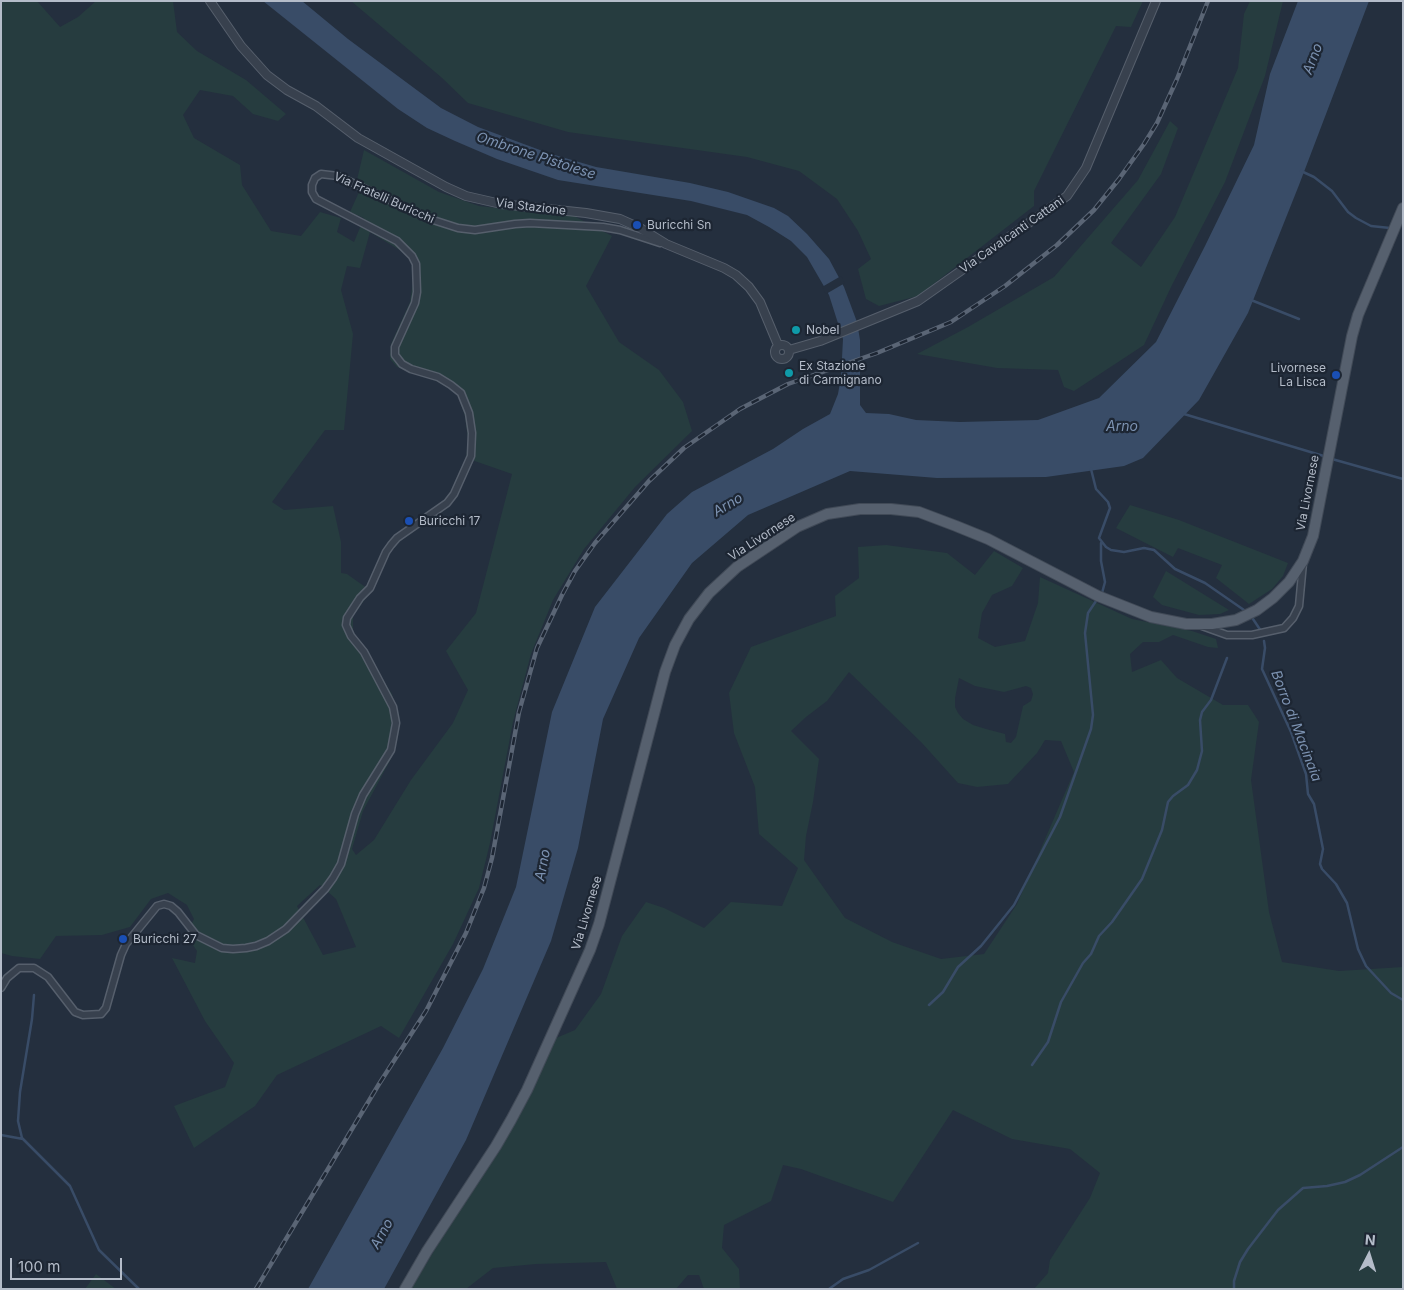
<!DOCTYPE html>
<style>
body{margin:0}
#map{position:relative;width:1404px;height:1290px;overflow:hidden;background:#242f3e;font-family:Inter,sans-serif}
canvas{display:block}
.frame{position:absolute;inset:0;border:2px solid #b4bcc9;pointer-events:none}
.north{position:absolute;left:1344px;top:1230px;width:50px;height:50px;-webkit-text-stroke:4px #1d2633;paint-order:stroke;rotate:5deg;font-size:14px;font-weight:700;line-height:20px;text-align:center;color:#b4bcc9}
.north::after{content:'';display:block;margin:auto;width:18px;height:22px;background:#b4bcc9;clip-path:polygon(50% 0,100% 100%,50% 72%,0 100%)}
.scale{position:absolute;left:10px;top:1258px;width:112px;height:22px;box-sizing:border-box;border:2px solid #b4bcc9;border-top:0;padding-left:6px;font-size:15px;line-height:18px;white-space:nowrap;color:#b4bcc9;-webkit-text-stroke:4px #1d2633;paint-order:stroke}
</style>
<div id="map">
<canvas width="1404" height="1290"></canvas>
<div class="frame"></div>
<div class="north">N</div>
<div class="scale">100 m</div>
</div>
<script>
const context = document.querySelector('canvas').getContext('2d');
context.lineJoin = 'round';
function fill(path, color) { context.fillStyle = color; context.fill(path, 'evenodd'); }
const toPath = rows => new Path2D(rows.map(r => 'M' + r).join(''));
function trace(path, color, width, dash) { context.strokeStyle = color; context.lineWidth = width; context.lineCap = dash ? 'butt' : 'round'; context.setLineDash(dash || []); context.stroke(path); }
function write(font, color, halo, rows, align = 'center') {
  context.font = font + ' Inter,sans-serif'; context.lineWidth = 4.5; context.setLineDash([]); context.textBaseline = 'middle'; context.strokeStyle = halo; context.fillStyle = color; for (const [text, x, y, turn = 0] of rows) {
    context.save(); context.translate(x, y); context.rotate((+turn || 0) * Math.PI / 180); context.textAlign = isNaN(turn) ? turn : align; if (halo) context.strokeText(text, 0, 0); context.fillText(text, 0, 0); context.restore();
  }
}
fill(toPath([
 [1,1,37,1,60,27,78,17,96,1,173,1,177,32,197,51,246,80,286,114,278,121,253,114,233,96,200,90,183,115,194,138,240,165,242,185,271,231,301,236,320,212,341,218,337,232,354,242,364,218,350,212,359,192,355,188,364,150,439,192,479,206,574,216,612,236,586,286,619,342,659,370,683,402,692,431,635,487,584,549,553,600,531,654,513,722,490,843,479,888,453,944,399,1038,381,1026,277,1075,255,1106,194,1148,174,1106,225,1087,234,1063,205,1021,172,958,195,963,197,951,186,935,194,919,187,905,168,893,151,899,130,927,102,935,56,936,40,959,12,956,1,953],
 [370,232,406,254,412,265,413,281,410,302,391,344,390,359,397,367,433,379,457,393,465,416,468,439,466,458,512,474,476,613,446,651,468,690,453,723,411,780,374,840,356,855,352,849,363,811,394,753,400,722,392,694,353,633,353,616,371,591,347,574,341,573,341,542,333,506,284,510,272,502,325,430,344,430,353,334,341,290,347,266,360,268],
 [320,885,336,899,356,947,323,955,297,906],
 [351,1,1143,1,1131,27,1116,26,1034,191,1034,206,918,296,879,306,866,299,858,269,871,259,858,231,837,199,799,171,747,157,568,132,468,103,441,77],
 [1250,1,1283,1,1265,76,1225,182,1171,287,1144,345,1074,391,1064,387,1058,370,997,368,917,354,968,327,1054,277,1138,180,1170,121,1178,128,1161,174,1111,243,1141,267,1175,217,1238,68,1244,14],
 [1130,505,1179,520,1288,563,1283,576,1272,589,1249,604,1216,578,1222,565,1178,548,1173,557,1116,528],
 [886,545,947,553,975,575,994,551,1023,568,1012,586,992,595,982,613,978,638,995,647,1025,641,1038,603,1040,577,1132,619,1192,631,1216,639,1218,648,1208,647,1173,635,1159,642,1143,642,1130,654,1132,672,1161,660,1177,678,1223,705,1248,705,1259,722,1251,780,1269,912,1282,962,1339,971,1403,967,1403,1289,1034,1289,1048,1273,1050,1260,1090,1198,1100,1173,1070,1149,1012,1139,953,1110,893,1202,801,1169,783,1165,771,1201,724,1225,722,1248,739,1269,740,1289,704,1289,699,1275,688,1275,676,1289,617,1289,606,1262,536,1264,493,1268,466,1289,411,1289,527,1097,556,1038,575,1030,601,994,622,936,646,902,664,908,704,928,731,902,782,906,798,868,759,834,755,787,734,733,729,693,751,647,836,616,835,596,859,578,858,547],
 [849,672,922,743,958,783,977,787,1008,784,1037,753,1045,740,1061,741,1074,772,1017,904,984,954,941,959,892,942,845,918,804,860,806,836,813,802,819,759,791,731,806,717,827,701],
 [959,678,975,686,1004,692,1026,686,1031,688,1033,694,1031,701,1023,706,1016,737,1011,743,1006,742,1005,734,986,729,973,725,963,719,958,713,955,707,955,698],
 [1166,571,1229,610,1220,614,1199,615,1162,605,1153,597],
 [96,1274,116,1289,85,1289]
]), '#263c3f');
fill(toPath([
 [263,1,302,1,348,39,441,108,478,127,548,153,596,167,690,183,728,192,774,208,788,216,807,234,829,259,844,287,857,322,860,340,860,405,866,413,889,414,916,420,960,422,1038,420,1099,398,1156,342,1205,246,1254,145,1270,74,1298,1,1369,1,1299,185,1248,313,1199,400,1143,458,1124,466,1046,477,937,478,850,471,748,515,692,563,639,638,603,719,578,848,551,941,466,1140,384,1289,308,1289,443,1048,483,969,516,887,552,712,595,607,667,514,692,492,773,449,803,429,830,414,838,394,841,377,843,339,829,295,807,257,791,241,769,227,747,215,691,201,558,180,497,159,455,141,427,128,398,109]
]), '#394c67');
fill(toPath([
 [841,276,845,283,826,294,822,287]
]), '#242f3e');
trace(toPath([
 [1301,171,1314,177,1332,191,1348,212,1356,218,1371,226,1390,228],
 [1251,300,1299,319],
 [1184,414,1327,457],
 [1332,459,1403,479],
 [1091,469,1096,489,1108,502,1110,508,1099,538,1106,547,1111,550,1124,552,1144,548,1154,550,1175,569,1205,583,1244,610],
 [1101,543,1101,561,1105,582,1102,593],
 [1253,619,1261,631],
 [1264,641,1265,648,1262,669,1291,732,1306,774,1308,794,1314,804,1323,849,1320,864,1322,869,1336,884,1347,903,1358,949,1366,966,1391,993,1403,1000],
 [34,995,32,1019,20,1092,18,1121,22,1138,70,1186,99,1250,139,1289],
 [929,1005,943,992,958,967,981,946,1014,905,1060,817,1091,729,1093,715,1085,633,1088,613,1096,601],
 [1032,1065,1048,1042,1061,1002,1083,963,1091,954,1099,936,1112,922,1142,879,1162,830,1168,802,1173,796,1188,785,1197,770,1202,751,1200,720,1202,712,1211,700,1227,658],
 [1,1135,23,1139],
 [829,1289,843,1279,869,1270,918,1243],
 [1234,1289,1234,1281,1240,1262,1248,1249,1278,1210,1303,1188,1327,1186,1345,1182,1360,1175,1403,1147]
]), '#394c67', 2.5);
const minor = toPath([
 [1202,626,1227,635,1252,635,1284,628,1293,618,1299,606,1303,563],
 [1,988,7,978,19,968,34,968,48,977,75,1012,83,1015,101,1014,106,1008,121,955,126,944,157,906,164,904,171,906,178,912,196,935,222,948,233,949,246,948,256,946,268,941,286,929,325,889,333,878,341,864,355,814,363,795,391,750,396,723,393,707,364,652,351,636,346,625,347,618,360,598,370,588,386,552,391,545,397,538,447,503,454,494,471,456,472,433,469,413,461,393,451,385,438,377,411,369,402,364,395,355,395,347,415,303,417,292,416,264,412,256,397,241,316,199,312,192,312,185,315,178,321,174,338,176,430,219,458,228,475,230,515,224,530,223,603,227,620,230,660,243]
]);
const tertiary = toPath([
 [210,1,241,46,267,75,287,90,316,106,358,138,446,187,466,196,501,204,586,213,620,219,640,228,666,244,724,268,736,275,749,287,760,302,778,345],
 '775 352a7 7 0 1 1 14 0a7 7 0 1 1-14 0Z',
 [789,350,820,341,918,301,1067,196,1086,168,1156,1]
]);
const primary = toPath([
 [405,1289,427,1251,496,1146,511,1120,527,1090,590,950,599,924,665,672,675,645,689,619,709,593,737,567,797,527,827,514,860,509,891,509,919,512,956,526,988,539,1098,596,1151,617,1186,624,1212,624,1236,620,1257,610,1273,598,1289,582,1303,561,1313,536,1352,336,1358,315,1403,208]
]);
trace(minor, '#565f6c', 9);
trace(tertiary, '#565f6c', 10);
trace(primary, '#414a57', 12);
trace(minor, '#38414e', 6);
trace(tertiary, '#38414e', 8);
trace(primary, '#56606e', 10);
const rail = toPath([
 [256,1289,379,1084,426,1011,466,933,484,888,492,858,519,712,537,648,562,595,575,571,595,543,649,481,684,448,740,409,788,384,877,353,951,322,1005,286,1057,245,1094,210,1119,179,1144,144,1157,123,1177,79,1208,1]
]);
trace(rail, '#5a6575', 4.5);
trace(rail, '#1d2633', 2.5, [8]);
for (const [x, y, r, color] of [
 [637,225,5,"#1a4fb4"],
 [796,330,5,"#0f9aa8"],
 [789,373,5,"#0f9aa8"],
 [1336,375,5,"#1a4fb4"],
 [409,521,5,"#1a4fb4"],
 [123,939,5,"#1a4fb4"]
]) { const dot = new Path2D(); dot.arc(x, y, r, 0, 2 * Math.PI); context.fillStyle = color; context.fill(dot); trace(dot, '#1d2633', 2); }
write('12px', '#b4bcc9', '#1d2633', [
 ["Via Fratelli Buricchi",384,198,24],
 ["Via Stazione",531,207,7],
 ["Via Cavalcanti Cattani",1012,235,-35],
 ["Via Livornese",1308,493,-79],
 ["Via Livornese",762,537,-33],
 ["Via Livornese",587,913,-73]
]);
write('12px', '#b4bcc9', '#1d2633', [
 ["Buricchi Sn",647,225],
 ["Nobel",806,330],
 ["Ex Stazione",799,366],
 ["di Carmignano",799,380],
 ["Livornese",1326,368,"right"],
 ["La Lisca",1326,382,"right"],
 ["Buricchi 17",419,521],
 ["Buricchi 27",133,939]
], 'left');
write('italic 14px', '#7c92b1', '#1d2633', [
 ["Arno",1313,59,-69],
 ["Ombrone Pistoiese",536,156,18],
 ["Arno",1122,427],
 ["Arno",728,505,-31],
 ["Borro di Macinaia",1296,726,69],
 ["Arno",543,865,-79],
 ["Arno",382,1234,-61]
]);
</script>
